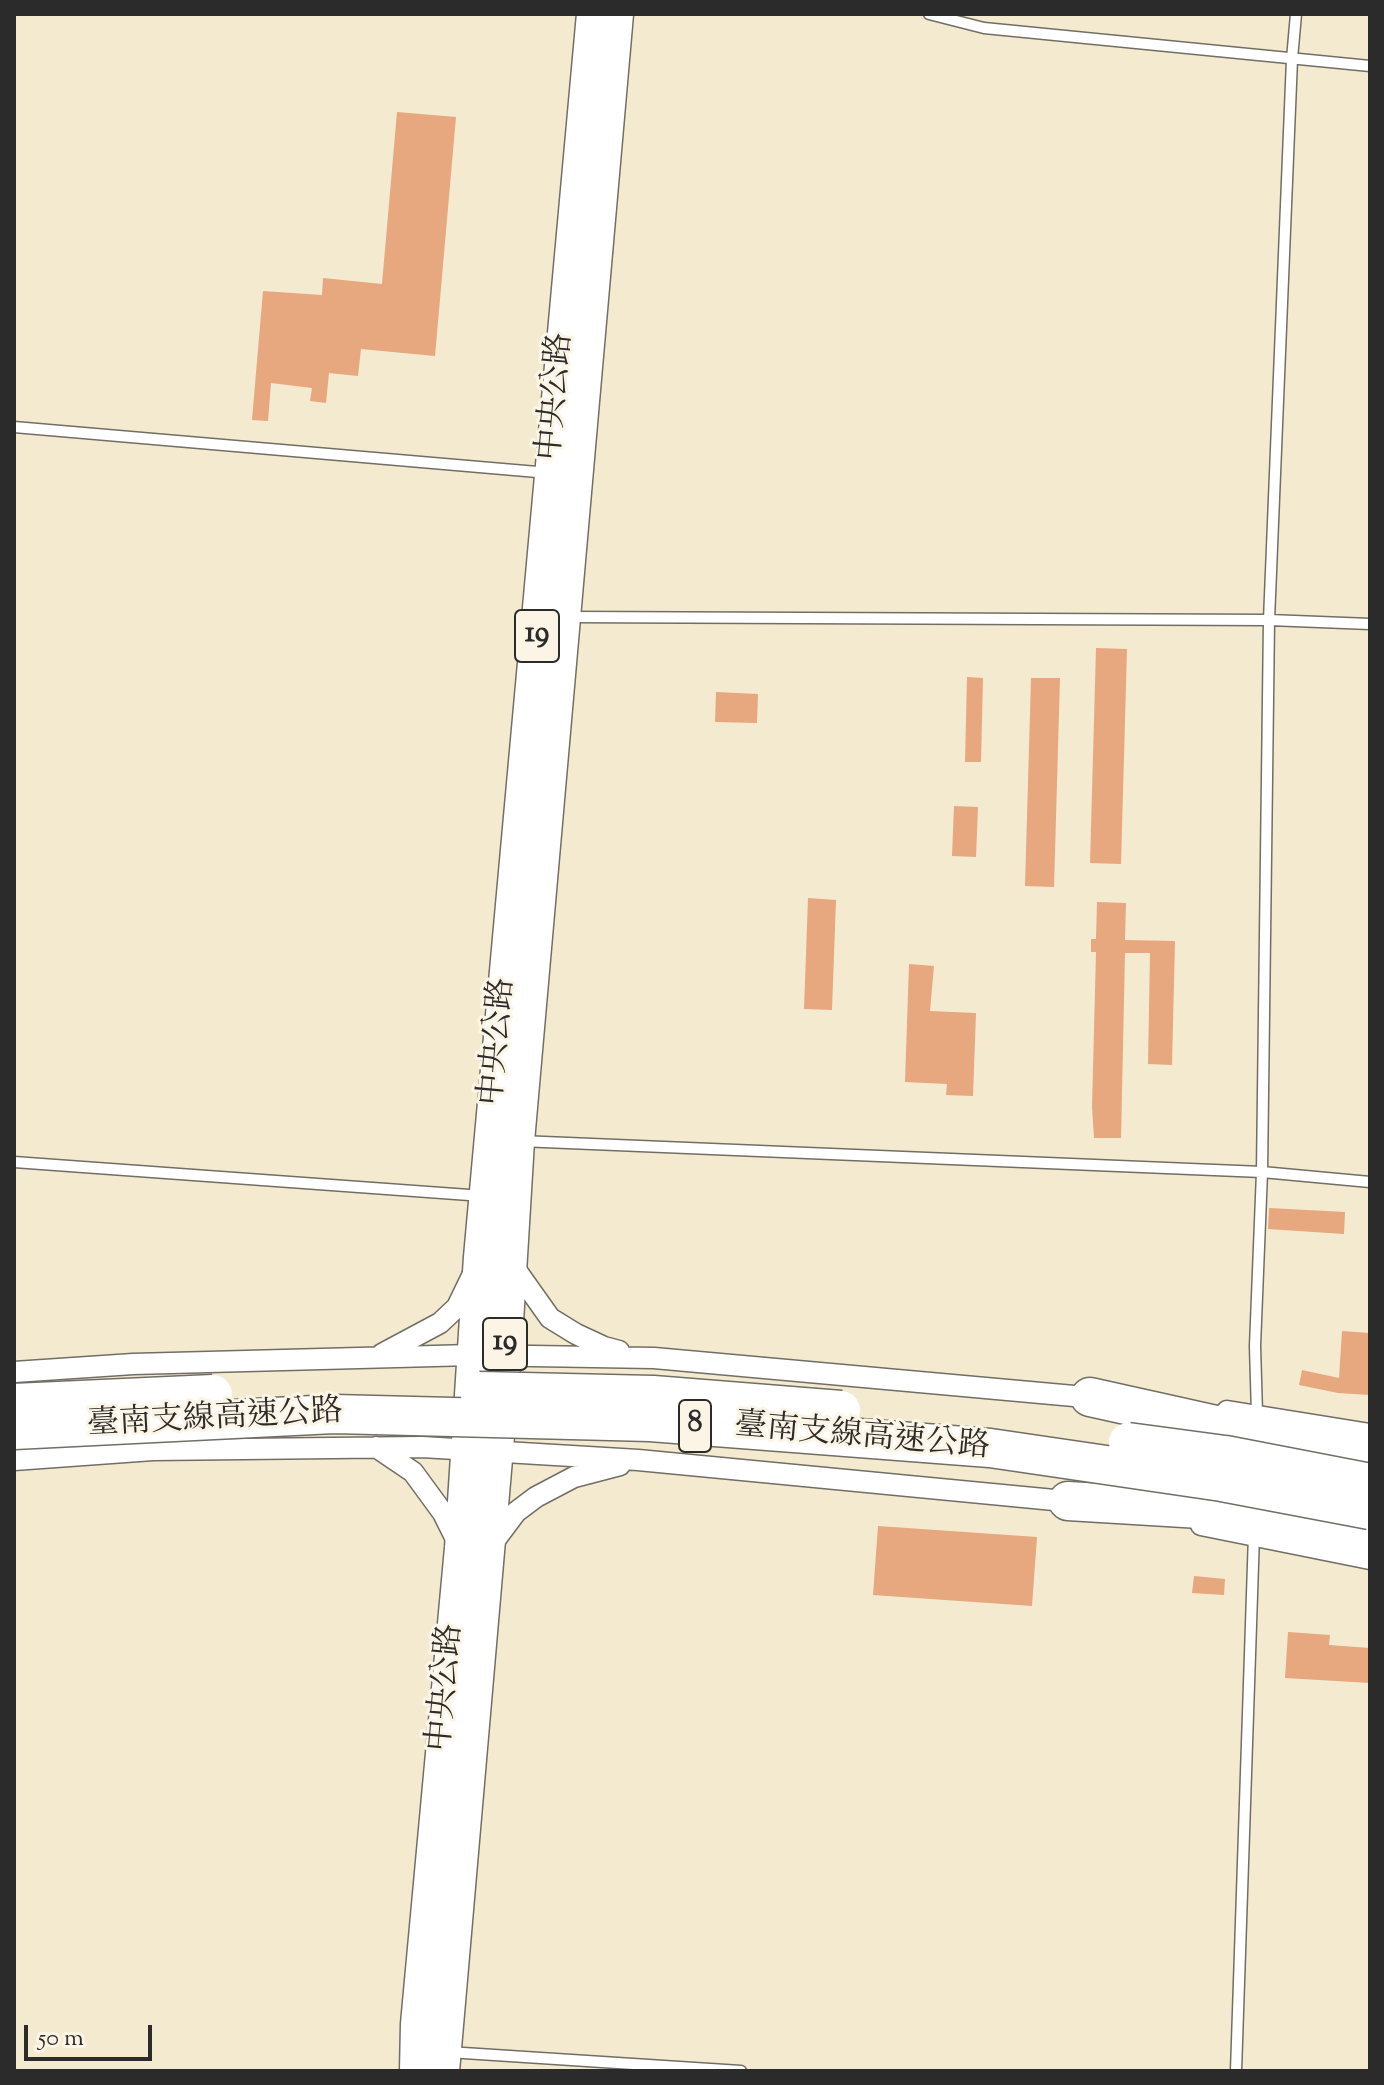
<!DOCTYPE html>
<meta charset="utf-8">
<style>
body{margin:0}
#map{position:relative;width:1384px;height:2085px;overflow:hidden;background:#f3ead0;font-family:"Sorts Mill Goudy",serif}
canvas{display:block}
.frame{position:absolute;inset:0;border:16px solid #2b2b2b;pointer-events:none}
.scale{position:absolute;left:24px;top:2025px;width:128px;height:36px;box-sizing:border-box;border:4px solid #2b2b2b;border-top:0;padding-left:10px;font-size:24px;line-height:28px;white-space:nowrap;color:#2b2b2b;-webkit-text-stroke:6px #fcf5e5;paint-order:stroke}
</style>
<div id="map">
<canvas width="1384" height="2085"></canvas>
<div class="frame"></div>
<div class="scale">50 m</div>
</div>
<script>
const context = document.querySelector('canvas').getContext('2d');
context.lineJoin = 'round';
function fill(path, color) { context.fillStyle = color; context.fill(path, 'evenodd'); }
const toPath = rows => new Path2D(rows.map(r => 'M' + r).join(''));
function trace(path, color, width, dash) { context.strokeStyle = color; context.lineWidth = width; context.lineCap = dash ? 'butt' : 'round'; context.setLineDash(dash || []); context.stroke(path); }
function write(font, color, halo, rows, align = 'center') {
  context.font = font + ' "Sorts Mill Goudy","Noto Serif TC",serif'; context.lineWidth = 6; context.setLineDash([]); context.textBaseline = 'middle'; context.strokeStyle = halo; context.fillStyle = color; for (const [text, x, y, turn = 0] of rows) {
    context.save(); context.translate(x, y); context.rotate((+turn || 0) * Math.PI / 180); context.textAlign = isNaN(turn) ? turn : align; if (halo) context.strokeText(text, 0, 0); context.fillText(text, 0, 0); context.restore();
  }
}
fill(toPath([
 [397,112,456,117,435,356,361,349,358,376,329,373,326,403,310,401,312,388,271,383,268,421,252,420,263,291,322,295,323,278,382,284],
 [1096,648,1127,649,1121,864,1090,863],
 [967,677,983,678,981,762,965,762],
 [1031,678,1060,678,1054,887,1025,886],
 [716,692,758,694,757,723,715,722],
 [954,806,978,807,976,857,952,856],
 [808,898,836,900,832,1010,804,1009],
 [1097,902,1126,903,1125,940,1175,941,1172,1065,1148,1064,1150,953,1125,953,1121,1138,1094,1138,1092,1107,1096,952,1091,952,1091,939,1096,939],
 [909,964,934,966,930,1011,976,1013,973,1096,946,1095,947,1084,905,1082],
 [1269,1208,1345,1212,1344,1234,1268,1229],
 [1342,1331,1370,1333,1370,1395,1338,1393,1299,1385,1302,1370,1339,1378],
 [878,1526,1037,1537,1032,1606,873,1595],
 [1194,1576,1225,1579,1224,1595,1192,1593],
 [1288,1632,1330,1635,1329,1645,1370,1648,1370,1683,1285,1678]
]), '#e7a77f');
const service = toPath([
 [929,14,984,28,1370,66],
 [14,427,549,473],
 [569,617,1269,620,1370,624],
 [520,1141,1262,1172,1370,1182],
 [14,1162,483,1196],
 [1257,1414,1255,1346,1262,1172,1269,620,1292,59,1296,14],
 [448,2052,741,2071],
 [1236,2071,1254,1535]
]);
const minor = toPath([
 [511,1263,550,1318,576,1334,604,1347,619,1351],
 [382,1354,440,1323,457,1307,472,1276],
 [14,1372,133,1364,472,1355,654,1358,1096,1398],
 [1227,1411,1370,1434],
 [376,1447,413,1472,443,1513,459,1545],
 [14,1460,153,1450,422,1447,638,1460,1075,1502],
 [1201,1525,1370,1559],
 [489,1548,516,1512,536,1497,574,1477,620,1465]
]);
const primary = toPath([
 [416,2071,417,2024,461,1548,480,1257,593,14],
 [443,2071,505,1355,518,1141,617,14]
]);
const motorway = toPath([
 [1090,1397,1261,1435,1370,1457],
 [1068,1501,1250,1512,1370,1535]
]);
trace(service, '#716e65', 13);
trace(minor, '#716e65', 23);
trace(primary, '#716e65', 35);
trace(motorway, '#716e65', 41);
trace(service, '#fff', 10);
trace(minor, '#fff', 20);
trace(primary, '#fff', 32);
trace(motorway, '#fff', 38);
const motorwayBridge = toPath([
 [479,1391,653,1395,841,1410],
 [14,1403,213,1394],
 [14,1430,334,1414,650,1422,990,1448,1222,1482,1370,1510],
 [1128,1442,1225,1455,1370,1483]
]);
trace(motorwayBridge, '#716e65', 41, []);
trace(motorwayBridge, '#fff', 38);
for (const [x, y, w] of [
 [537,636,44],
 [505,1344,44],
 [695,1426,32]
]) { const box = new Path2D(); box.roundRect(x - w / 2, y - 26, w, 52, 6); context.fillStyle = '#fcf5e5'; context.fill(box); trace(box, '#2b2b2b', 2); }
write('bold 30px', '#2b2b2b', null, [
 ["19",537,636],
 ["19",505,1344],
 ["8",695,1426]
]);
write('32px', '#2b2b2b', '#fcf5e5', [
 ["中央公路",558,397,-85],
 ["中央公路",500,1042,-85],
 ["臺南支線高速公路",215,1421,-3],
 ["臺南支線高速公路",862,1439,5],
 ["中央公路",448,1688,-85]
]);
</script>
